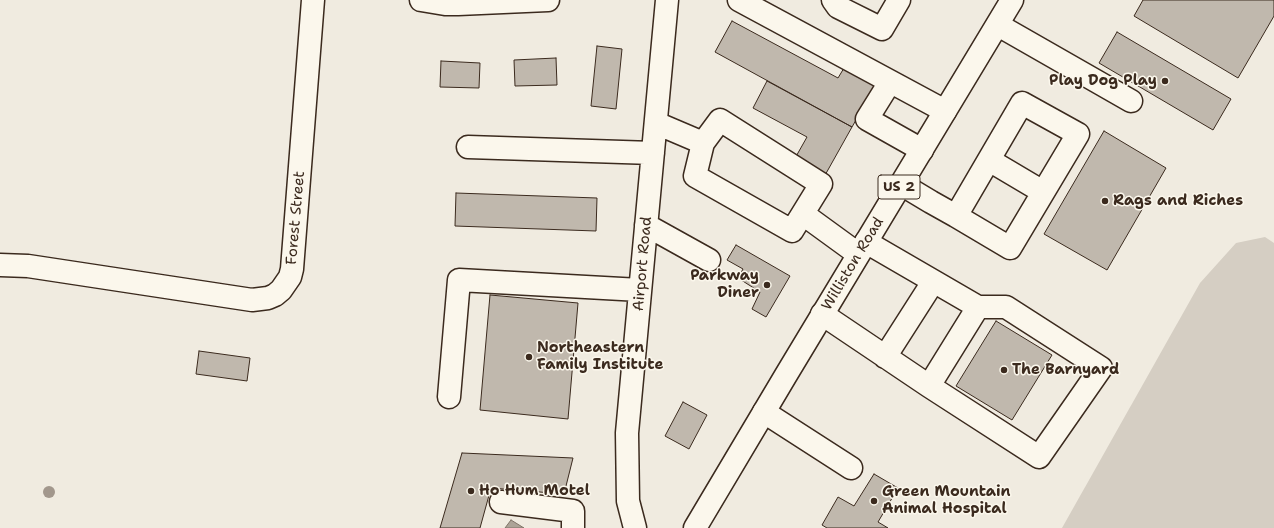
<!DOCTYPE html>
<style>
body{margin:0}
canvas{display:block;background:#f0ebe0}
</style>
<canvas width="1274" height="528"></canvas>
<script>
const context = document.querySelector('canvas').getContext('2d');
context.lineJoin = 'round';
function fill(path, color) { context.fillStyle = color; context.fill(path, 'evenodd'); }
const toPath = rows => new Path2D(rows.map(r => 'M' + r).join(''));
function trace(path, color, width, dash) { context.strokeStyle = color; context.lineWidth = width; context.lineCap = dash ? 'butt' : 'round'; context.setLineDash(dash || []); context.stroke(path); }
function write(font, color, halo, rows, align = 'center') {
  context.font = font + ' "Shantell Sans",sans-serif'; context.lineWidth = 3; context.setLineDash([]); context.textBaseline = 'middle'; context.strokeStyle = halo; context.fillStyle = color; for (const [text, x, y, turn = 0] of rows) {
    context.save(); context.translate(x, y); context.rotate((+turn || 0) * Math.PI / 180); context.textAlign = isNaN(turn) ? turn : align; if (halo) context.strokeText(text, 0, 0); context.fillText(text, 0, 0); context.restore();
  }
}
fill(toPath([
 [1265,237,1274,243,1274,528,1062,528,1200,283,1236,243]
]), '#d5cec3');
const water = toPath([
 [511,520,524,528,505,528,511,520]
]);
fill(water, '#aca397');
trace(water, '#7f7367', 1);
const building = toPath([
 [1143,0,1274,0,1274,16,1238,78,1134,16,1143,0],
 [732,21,838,78,844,68,876,85,852,127,715,52,732,21],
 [1117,32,1231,99,1213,130,1099,63,1117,32],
 [597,46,622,49,616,109,591,106,597,46],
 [556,58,557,85,515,86,514,60,556,58],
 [441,61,480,63,479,88,440,87,441,61],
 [767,81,852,127,824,177,794,160,807,137,753,108,767,81],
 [1104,131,1166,168,1107,270,1044,234,1104,131],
 [456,193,597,198,596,231,455,226,456,193],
 [736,245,790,276,766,317,752,309,760,292,738,278,743,269,727,260,736,245],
 [490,295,578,303,568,419,480,410,490,295],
 [996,321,1052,355,1012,420,956,386,996,321],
 [199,351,250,358,247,381,196,374,199,351],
 [683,402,707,415,689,449,665,436,683,402],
 [462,453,573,458,564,494,491,488,480,528,440,528,462,453],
 [874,474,898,488,878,522,888,528,827,528,822,525,838,497,854,506,874,474]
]);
fill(building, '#c0b8ad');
trace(building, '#3b2a1e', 1);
const minor = toPath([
 [421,0,445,4,458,4,548,0],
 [739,0,945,111],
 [833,0,838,7,882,29,899,0],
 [998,25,1131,101],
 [890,82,867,119,922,150],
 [656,123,703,143,695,176,792,231,821,184,720,120,703,143],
 [468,147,653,153],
 [989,160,1043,192],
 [901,184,931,202,956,216,1010,248,1078,134,1022,103,956,216],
 [803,214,858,254],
 [646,225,709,260],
 [0,265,28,266,252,300,268,298,275,295,281,290,290,277,292,269,313,0],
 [822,314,929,386,1039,457,1101,368,1006,307,978,307,866,242],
 [885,357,933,282],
 [929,386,978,307],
 [449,397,459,280,640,290],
 [764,412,851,468],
 [501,502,573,511,573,528],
 [635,528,628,501,627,433,667,0]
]);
const major = toPath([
 [695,528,786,375,1012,0]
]);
trace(minor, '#3b2a1e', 25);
trace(major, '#3b2a1e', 25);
trace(minor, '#fbf7ec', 22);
trace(major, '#fbf7ec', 22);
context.fillStyle = '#a2978c';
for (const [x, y] of [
 [49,492]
]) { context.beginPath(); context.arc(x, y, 6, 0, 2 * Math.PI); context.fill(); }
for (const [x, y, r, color] of [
 [1165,81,4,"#3b2a1e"],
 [1105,201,4,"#3b2a1e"],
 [767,285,4,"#3b2a1e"],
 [529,357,4,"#3b2a1e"],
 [1004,370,4,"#3b2a1e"],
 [471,491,4,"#3b2a1e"],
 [874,501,4,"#3b2a1e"]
]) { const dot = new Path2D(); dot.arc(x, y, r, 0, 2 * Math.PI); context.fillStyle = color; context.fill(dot); trace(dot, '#fbf7ec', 1.5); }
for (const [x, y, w] of [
 [899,187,42]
]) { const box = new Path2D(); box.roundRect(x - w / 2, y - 12, w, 24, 3); context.fillStyle = '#fbf7ec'; context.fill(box); trace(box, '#3b2a1e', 1); }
write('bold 14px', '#3b2a1e', null, [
 ["US 2",899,187]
]);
write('bold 15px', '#3b2a1e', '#fbf7ec', [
 ["Play Dog Play",1157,81,"right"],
 ["Rags and Riches",1113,201],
 ["Parkway",759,276,"right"],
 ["Diner",759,293,"right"],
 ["Northeastern",537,348],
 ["Family Institute",537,365],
 ["The Barnyard",1012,370],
 ["Ho Hum Motel",479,491],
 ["Green Mountain",882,492],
 ["Animal Hospital",882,509]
], 'left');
write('15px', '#3b2a1e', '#fbf7ec', [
 ["Forest Street",296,218,-85],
 ["Airport Road",643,264,-85],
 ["Williston Road",853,264,-59]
]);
</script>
